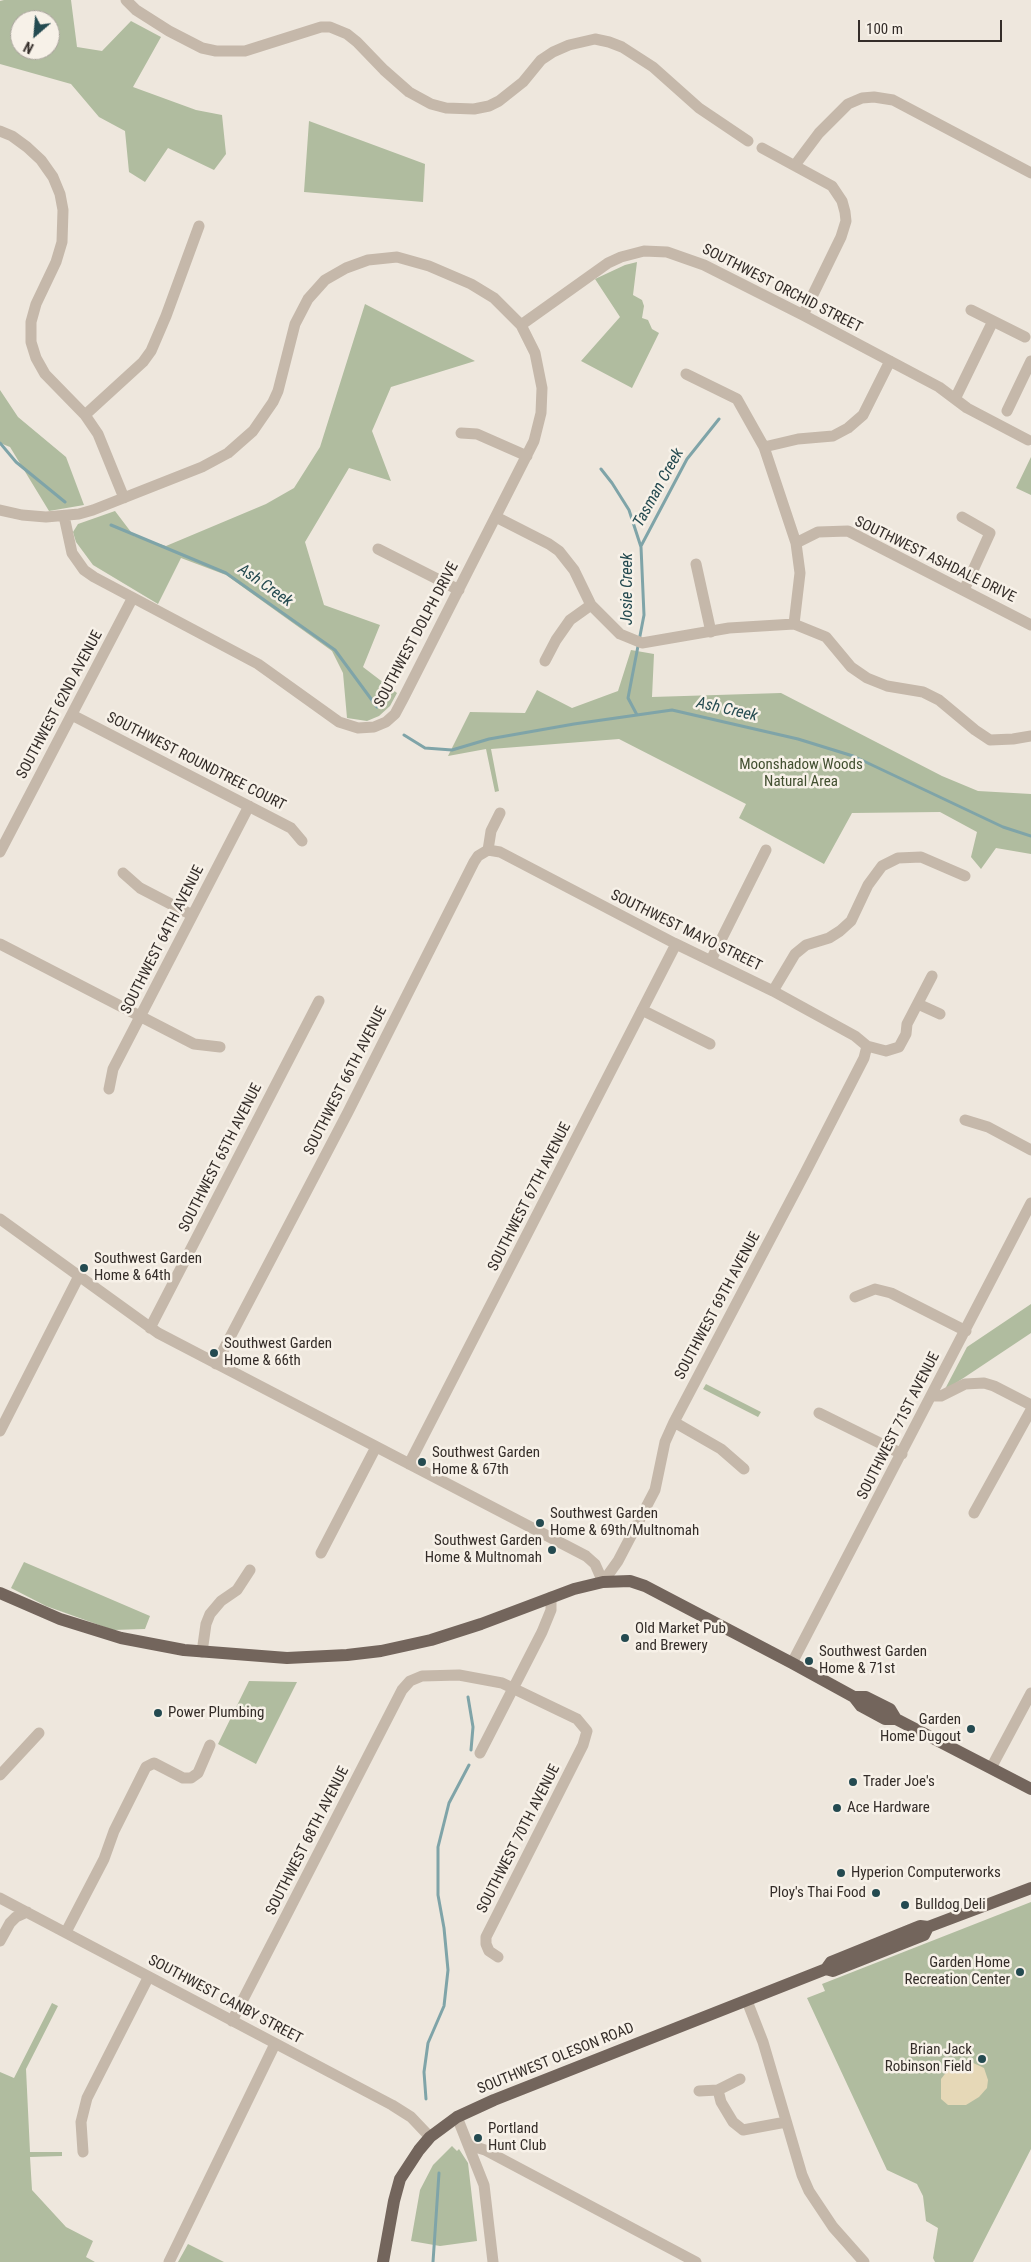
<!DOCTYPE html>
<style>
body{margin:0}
#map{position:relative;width:1031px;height:2262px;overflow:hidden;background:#eee7dd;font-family:"Roboto Condensed",sans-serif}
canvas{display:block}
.north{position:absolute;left:10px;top:10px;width:50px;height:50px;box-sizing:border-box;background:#f7f1e8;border:1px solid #a9a39c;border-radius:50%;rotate:207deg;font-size:14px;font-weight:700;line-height:20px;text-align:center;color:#342d29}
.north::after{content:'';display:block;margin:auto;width:18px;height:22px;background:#244a50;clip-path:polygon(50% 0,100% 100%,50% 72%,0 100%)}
.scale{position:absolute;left:858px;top:20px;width:144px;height:22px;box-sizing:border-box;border:2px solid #342d29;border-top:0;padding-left:6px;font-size:15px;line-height:18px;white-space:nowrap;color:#342d29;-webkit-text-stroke:4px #f7f1e8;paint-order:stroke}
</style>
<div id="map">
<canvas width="1031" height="2262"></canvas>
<div class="north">N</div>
<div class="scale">100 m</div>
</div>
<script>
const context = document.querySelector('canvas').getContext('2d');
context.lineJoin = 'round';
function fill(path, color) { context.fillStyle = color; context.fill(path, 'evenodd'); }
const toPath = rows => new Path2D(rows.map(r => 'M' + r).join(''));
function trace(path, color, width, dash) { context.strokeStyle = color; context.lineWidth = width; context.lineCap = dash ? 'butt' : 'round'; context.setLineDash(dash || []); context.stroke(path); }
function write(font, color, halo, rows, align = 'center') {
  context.font = font + ' "Roboto Condensed",sans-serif'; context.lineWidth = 5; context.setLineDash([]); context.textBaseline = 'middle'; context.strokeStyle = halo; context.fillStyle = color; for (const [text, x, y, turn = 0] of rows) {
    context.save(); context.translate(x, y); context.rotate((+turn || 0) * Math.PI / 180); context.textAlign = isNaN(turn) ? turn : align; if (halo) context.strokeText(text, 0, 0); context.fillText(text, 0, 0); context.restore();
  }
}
fill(toPath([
 [4,0,71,0,77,47,102,51,131,21,161,37,133,87,196,110,222,115,226,154,214,170,168,148,145,182,129,172,125,131,99,117,71,84,0,64,0,1],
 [20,20,50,20,50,50,20,50],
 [309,121,425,164,423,202,304,192],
 [637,262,633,295,642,300,644,306,642,318,648,320,652,329,659,333,632,388,581,361,620,317,595,279,625,265],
 [365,304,475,361,391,387,372,431,391,481,349,468,305,542,324,605,380,625,363,667,397,693,390,706,379,716,367,721,347,718,343,673,332,651,226,575,181,558,158,604,93,565,76,542,73,532,78,524,115,511,134,536,166,546,266,504,294,488,320,447],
 [0,390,18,417,66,457,84,505,49,511,10,447,0,443],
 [1031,457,1031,495,1016,488],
 [631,650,654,654,652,697,781,693,942,776,978,791,1031,794,1031,854,996,848,981,869,971,857,977,832,940,812,852,813,824,864,739,818,746,804,619,739,491,749,499,791,495,792,486,749,448,756,470,712,525,713,537,690,572,708,618,691],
 [1031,1304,1031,1333,944,1391,967,1347],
 [706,1384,761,1412,758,1417,703,1389],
 [24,1562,150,1616,145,1629,113,1630,46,1606,11,1588],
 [249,1681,297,1682,256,1764,218,1744],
 [1031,1902,1031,2149,973,2262,935,2262,933,2258,938,2228,926,2221,923,2196,917,2184,887,2170,807,1998,825,1991,822,1984],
 [52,2003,58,2006,26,2069,30,2152,62,2152,62,2156,30,2157,32,2190,66,2227,93,2241,86,2257,95,2262,0,2262,0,2072,14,2078],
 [452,2146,457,2151,459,2149,468,2163,477,2241,440,2246,411,2241,420,2190,433,2165],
 [188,2244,224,2262,178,2262]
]), '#b0bc9f');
fill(toPath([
 [967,2060,984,2068,988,2080,987,2088,979,2097,966,2105,948,2105,941,2099,941,2079,951,2066]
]), '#e6d8b7');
trace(toPath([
 [0,443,16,462,65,502],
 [601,469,612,483,629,510,641,547,644,615,628,698,637,715],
 [111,525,226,573,335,650,377,707],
 [641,546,687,459,719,419],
 [404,735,425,748,452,750,489,739,574,724,672,710,798,739,853,756,1003,827,1031,836],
 [468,1697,473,1727,471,1750],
 [426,2099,424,2072,428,2043,444,2006,448,1970,444,1928,438,1895,438,1847,449,1803,469,1765],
 [433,2262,439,2173]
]), '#7fa4a8', 3);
trace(toPath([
 [126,0,136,10,169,31,202,48,216,51,245,51,321,27,330,27,347,34,357,42,384,70,409,92,431,104,446,108,474,109,489,106,499,101,523,82,541,60,553,52,569,45,595,39,609,42,622,47,653,67,699,108,748,141],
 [0,131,12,136,27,147,41,160,53,177,60,194,63,210,62,242,56,262,36,304,31,322,31,342,36,358,45,374,85,415,98,434,124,498],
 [762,148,832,186,842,201,845,212,846,221,841,237,803,315],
 [795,165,819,133,848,104,862,98,874,97,893,100,1031,173],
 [971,310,1025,337],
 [521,325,608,263,621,257,644,251,667,252,704,265,803,315,939,387,967,408,1028,440],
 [686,374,737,399,764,447,796,543,800,573,794,624],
 [955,399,993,321],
 [1007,411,1031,361],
 [85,415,143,362,151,351,166,316,199,226],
 [461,433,477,434,527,456],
 [764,447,798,439,833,436,848,428,863,415,890,361],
 [0,510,22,515,46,517,79,514,93,510,202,467,228,453,253,431,273,402,278,391,295,324,308,299,325,280,346,268,368,260,397,257,429,266,471,284,494,298,521,325,535,353,542,388,541,413,534,441,404,697,395,714,386,722,374,727,358,728,339,722,258,664,94,577,84,570,72,553,64,516],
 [496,517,549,544,559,551,574,570,591,605,620,634,642,643,729,628,794,624,826,637,851,667,867,678,887,686,923,692,939,700,975,730,990,740,1013,739,1031,736],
 [962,517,990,533,964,590],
 [796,543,818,532,848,531,1031,625],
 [378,549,459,590],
 [696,564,711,632],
 [545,661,556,640,570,620,591,605],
 [72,715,291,828,302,841],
 [488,850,500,852,674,943,773,991,855,1036,867,1046],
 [488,850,491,831,500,813],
 [0,852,132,599],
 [123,873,140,888,192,915],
 [0,944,194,1044,220,1047],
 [711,960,766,850],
 [773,991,795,954,806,945,829,938,840,931,851,921,868,885,882,866,898,858,921,857,965,876],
 [918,1004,940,1014],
 [642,1010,710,1044],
 [867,1046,886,1051,899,1047,906,1034,907,1024,932,976],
 [109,1089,113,1069,249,806],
 [965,1120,988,1127,1031,1150],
 [0,1219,158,1333,586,1556,595,1564,603,1582],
 [855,1297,875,1289,891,1293,966,1331],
 [150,1328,319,1001],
 [216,1364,348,1112,474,862,478,856,488,850],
 [932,1396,941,1396,965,1384,984,1383,994,1386,1031,1405],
 [819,1413,902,1454],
 [674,1422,721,1449,744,1469],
 [0,1431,79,1276],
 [409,1464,676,944],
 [974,1513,1031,1410],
 [321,1553,376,1447],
 [603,1582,618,1561,655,1490,665,1442,674,1422,805,1173,864,1058,867,1046],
 [202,1652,206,1624,210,1614,221,1601,237,1590,250,1570],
 [792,1663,1031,1203],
 [480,1753,542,1632,551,1610,551,1597],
 [991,1768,1031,1693],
 [0,1775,39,1733],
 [0,1898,392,2105,411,2117,430,2137],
 [66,1932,104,1859,114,1831,146,1767,154,1763,183,1778,191,1778,198,1773,210,1745],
 [0,1941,10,1923,16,1917,27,1912],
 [747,2001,763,2042,802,2175,809,2191,833,2227,864,2262],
 [232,2021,402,1690,410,1681,422,1676,459,1675,502,1683,577,1719,587,1731,583,1745,486,1937,486,1944,489,1951,498,1957],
 [718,2090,721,2102,733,2122,743,2130,786,2122],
 [699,2091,718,2090,740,2079],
 [457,2117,484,2185,493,2262],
 [469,2145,485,2150,696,2262],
 [83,2152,81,2122,87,2098,148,1978],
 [169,2262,275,2044]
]), '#c5b8aa', 11);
trace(toPath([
 [0,1593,60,1619,121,1638,184,1650,287,1658,347,1655,381,1651,431,1640,481,1624,574,1589,603,1582,630,1581,645,1586,792,1663,854,1697,861,1706,885,1719,896,1719,1031,1789],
 [854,1697,866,1697,890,1709,896,1719],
 [826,1969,833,1971,924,1935,928,1927],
 [383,2262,394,2201,400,2179,419,2150,430,2137,457,2117,494,2100,826,1969,831,1962,915,1928,920,1926,928,1927,1031,1888]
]), '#73655c', 12);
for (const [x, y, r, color] of [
 [84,1268,5,"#244a50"],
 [214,1353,5,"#244a50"],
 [422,1462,5,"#244a50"],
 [540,1523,5,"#244a50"],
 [552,1550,5,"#244a50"],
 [625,1638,5,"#244a50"],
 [809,1661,5,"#244a50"],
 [158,1713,5,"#244a50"],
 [971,1729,5,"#244a50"],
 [853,1782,5,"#244a50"],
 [837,1808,5,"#244a50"],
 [841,1873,5,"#244a50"],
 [876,1893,5,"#244a50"],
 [905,1905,5,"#244a50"],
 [1020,1972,5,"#244a50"],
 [982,2059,5,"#244a50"],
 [478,2138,5,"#244a50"]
]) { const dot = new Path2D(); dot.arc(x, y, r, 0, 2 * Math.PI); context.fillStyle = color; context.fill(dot); trace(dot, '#f7f1e8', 2); }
write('15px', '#342d29', '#f7f1e8', [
 ["SOUTHWEST ORCHID STREET",782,289,27],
 ["SOUTHWEST ASHDALE DRIVE",935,560,26],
 ["SOUTHWEST DOLPH DRIVE",417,635,-62],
 ["SOUTHWEST 62ND AVENUE",60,705,-62],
 ["SOUTHWEST ROUNDTREE COURT",196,762,27],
 ["SOUTHWEST MAYO STREET",686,931,26],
 ["SOUTHWEST 64TH AVENUE",163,940,-63],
 ["SOUTHWEST 66TH AVENUE",346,1081,-63],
 ["SOUTHWEST 65TH AVENUE",221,1158,-63],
 ["SOUTHWEST 67TH AVENUE",530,1197,-63],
 ["SOUTHWEST 69TH AVENUE",718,1306,-62],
 ["SOUTHWEST 71ST AVENUE",899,1426,-63],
 ["SOUTHWEST 70TH AVENUE",519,1839,-63],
 ["SOUTHWEST 68TH AVENUE",308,1841,-63],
 ["SOUTHWEST CANBY STREET",225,2000,28],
 ["SOUTHWEST OLESON ROAD",556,2059,-22]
]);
write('15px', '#424f30', '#f7f1e8', [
 ["Moonshadow Woods",801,765],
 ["Natural Area",801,782]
]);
write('15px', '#342d29', '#f7f1e8', [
 ["Southwest Garden",94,1259],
 ["Home & 64th",94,1276],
 ["Southwest Garden",224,1344],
 ["Home & 66th",224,1361],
 ["Southwest Garden",432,1453],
 ["Home & 67th",432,1470],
 ["Southwest Garden",550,1514],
 ["Home & 69th/Multnomah",550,1531],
 ["Southwest Garden",542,1541,"right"],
 ["Home & Multnomah",542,1558,"right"],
 ["Old Market Pub",635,1629],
 ["and Brewery",635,1646],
 ["Southwest Garden",819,1652],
 ["Home & 71st",819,1669],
 ["Power Plumbing",168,1713],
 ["Garden",961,1720,"right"],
 ["Home Dugout",961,1737,"right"],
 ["Trader Joe's",863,1782],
 ["Ace Hardware",847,1808],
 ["Hyperion Computerworks",851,1873],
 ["Ploy's Thai Food",866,1893,"right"],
 ["Bulldog Deli",915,1905],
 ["Garden Home",1010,1963,"right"],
 ["Recreation Center",1010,1980,"right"],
 ["Brian Jack",972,2050,"right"],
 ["Robinson Field",972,2067,"right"],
 ["Portland",488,2129],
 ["Hunt Club",488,2146]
], 'left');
write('italic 16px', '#244a50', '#f7f1e8', [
 ["Tasman Creek",659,488,-61],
 ["Ash Creek",265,586,35],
 ["Josie Creek",628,589,-90],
 ["Ash Creek",727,710,13]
]);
</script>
